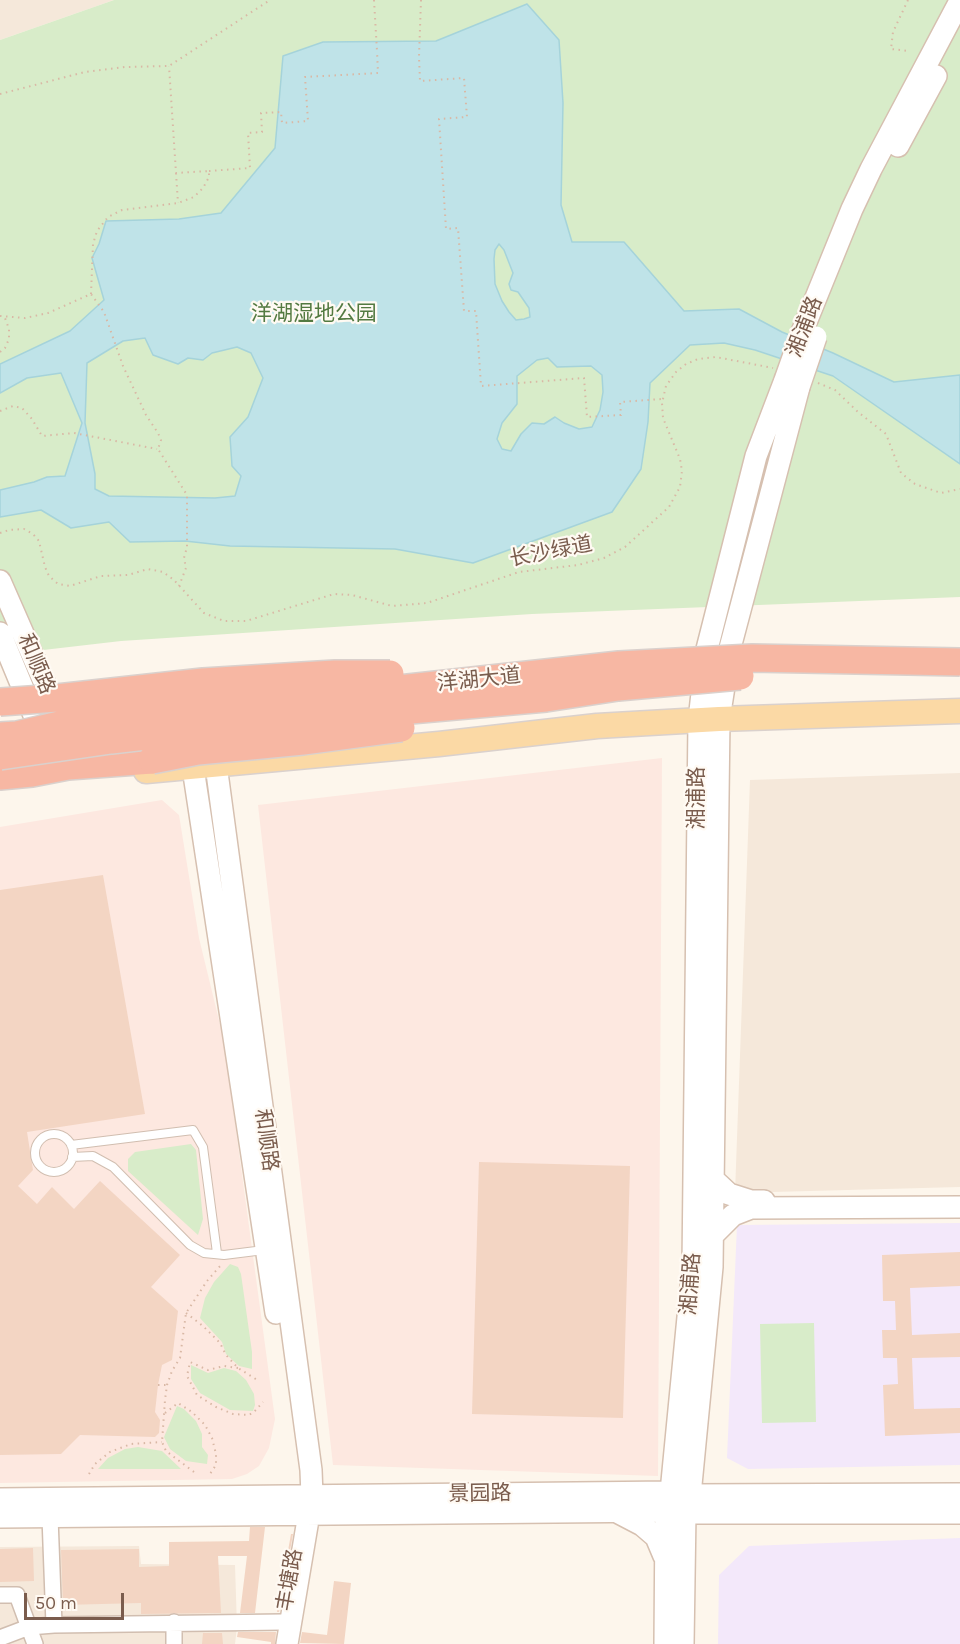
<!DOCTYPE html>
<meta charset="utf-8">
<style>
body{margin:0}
#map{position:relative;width:960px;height:1644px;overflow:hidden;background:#fdf6ec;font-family:Karla,sans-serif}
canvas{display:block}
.scale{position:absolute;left:24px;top:1593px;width:100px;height:27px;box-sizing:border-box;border:3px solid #7a5c4d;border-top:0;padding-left:8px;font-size:18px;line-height:21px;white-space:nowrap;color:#7a5c4d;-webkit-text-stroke:4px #fffaf3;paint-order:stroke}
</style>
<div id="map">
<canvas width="960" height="1644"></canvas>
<div class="scale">50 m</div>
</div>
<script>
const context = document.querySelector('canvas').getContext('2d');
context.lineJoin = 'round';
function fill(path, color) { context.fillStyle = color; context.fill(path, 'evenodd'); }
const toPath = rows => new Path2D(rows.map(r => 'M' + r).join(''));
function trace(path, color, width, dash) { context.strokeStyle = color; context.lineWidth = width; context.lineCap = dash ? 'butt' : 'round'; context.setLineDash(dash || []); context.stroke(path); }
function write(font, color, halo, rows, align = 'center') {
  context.font = font + ' Karla,"Noto Sans SC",sans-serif'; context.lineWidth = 4.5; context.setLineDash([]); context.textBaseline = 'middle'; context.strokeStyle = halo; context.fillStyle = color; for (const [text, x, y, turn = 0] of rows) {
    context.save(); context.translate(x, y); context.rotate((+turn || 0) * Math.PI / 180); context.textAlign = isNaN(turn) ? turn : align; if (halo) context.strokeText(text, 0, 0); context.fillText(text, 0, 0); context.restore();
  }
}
fill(toPath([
 [0,0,114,0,0,40],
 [960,773,960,1187,735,1193,750,780],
 [139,1546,141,1564,235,1565,237,1627,235,1644,0,1644,0,1547]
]), '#f5e8da');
fill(toPath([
 [662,758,658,1476,333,1465,258,805],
 [162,800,179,815,199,938,224,1041,275,1419,269,1448,259,1466,247,1474,232,1479,0,1483,0,827]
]), '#fde8e0');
fill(toPath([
 [960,1223,960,1465,748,1469,727,1458,737,1225],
 [960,1538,960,1644,718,1644,719,1575,749,1546]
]), '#f3e8fa');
fill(toPath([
 [114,0,960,0,960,597,532,614,121,641,0,655,0,40],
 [191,1144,196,1150,203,1219,198,1235,128,1171,128,1159,135,1152],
 [230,1264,238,1267,241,1274,252,1352,252,1369,239,1366,226,1354,222,1342,200,1318,205,1298,214,1282],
 [814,1323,816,1422,762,1423,760,1324],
 [191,1365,208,1373,224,1368,236,1371,246,1380,254,1394,255,1405,253,1411,230,1410,200,1393,191,1379],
 [177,1406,184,1409,196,1421,202,1434,202,1447,208,1455,207,1464,186,1461,170,1449,164,1437],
 [138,1447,162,1451,181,1469,98,1469,108,1458,125,1449]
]), '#d8ecc9');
const water = toPath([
 [527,4,559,40,563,103,561,205,572,242,624,242,684,311,739,309,782,332,833,353,894,382,960,375,960,464,833,376,755,350,724,343,690,345,650,383,648,422,641,469,612,512,473,563,395,549,230,546,185,541,130,542,109,522,71,528,41,510,0,517,0,490,34,482,47,477,65,476,82,423,61,373,27,378,0,393,0,364,70,331,104,300,92,258,99,244,106,221,179,219,221,213,275,148,283,56,323,42,436,41,527,4],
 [499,244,504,250,513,273,509,284,511,290,518,292,529,308,530,317,524,319,516,320,509,312,502,301,495,284,494,259,495,250,499,244],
 [145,338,153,355,178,364,188,358,203,360,212,353,237,347,251,353,263,378,248,417,230,437,232,466,241,476,235,496,215,498,109,496,95,489,95,474,85,423,87,363,123,341,145,338],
 [548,358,557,367,591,366,602,375,603,392,600,410,592,427,579,429,564,423,555,417,544,424,532,423,521,434,511,451,502,449,497,439,502,423,517,404,517,376,537,360,548,358]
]);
fill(water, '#bfe3e8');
trace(water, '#a5d3da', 1.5);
fill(toPath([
 [103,875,145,1114,27,1132,33,1170,18,1186,37,1204,52,1187,74,1209,100,1181,180,1255,151,1287,178,1311,172,1360,162,1365,158,1385,155,1412,160,1420,159,1433,155,1437,80,1435,61,1454,0,1455,0,890],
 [479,1162,630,1166,623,1418,472,1414],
 [960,1252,960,1286,910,1288,912,1335,960,1333,960,1357,912,1358,914,1409,960,1408,960,1433,885,1436,883,1385,898,1384,897,1358,883,1358,882,1330,896,1330,895,1301,883,1301,882,1255],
 [250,1527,265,1527,255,1613,240,1613,247,1556,218,1556,221,1613,141,1614,141,1603,63,1605,61,1550,139,1549,139,1567,169,1566,169,1542,249,1541],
 [291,1534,293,1534,279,1612,277,1612],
 [33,1548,34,1581,0,1582,0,1549],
 [334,1581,351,1583,344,1644,300,1643,302,1632,327,1635],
 [238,1632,276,1632,275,1644,271,1644,271,1642,237,1637],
 [203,1633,222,1633,223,1644,202,1644]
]), '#f3d5c3');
const lane = toPath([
 '35 1153a19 19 0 1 1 38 0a19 19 0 1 1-38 0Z',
 [71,1145,193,1130,203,1147,217,1253],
 [72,1157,93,1156,113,1167,190,1245,204,1253,224,1255,264,1250]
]);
const street = toPath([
 [50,1517,54,1625],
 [0,1595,17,1595,35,1644],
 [0,1638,29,1627,54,1625,283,1622],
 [174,1644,174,1622]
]);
const secondary = toPath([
 [898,146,936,76],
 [802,332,852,209,871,169,960,1],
 [0,581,57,711],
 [0,633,36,720],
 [216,765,311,1470,312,1496,287,1644],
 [193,768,276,1313],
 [714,1180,729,1194,751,1201,764,1201],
 [713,1235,733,1215,751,1208,960,1207],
 [0,1499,671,1492,690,1495,960,1494],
 [619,1513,642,1525,656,1537,664,1556],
 [0,1517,666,1511,685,1513,960,1513],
 [665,1644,666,1511,671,1492,693,1266,699,720,707,649,756,456,785,380],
 [683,1644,685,1513,690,1495,712,1267,719,719,730,648,799,387]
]);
const primary = toPath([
 [146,771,439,744,597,726,719,719,960,711]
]);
const highway = toPath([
 [0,776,32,773,68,766,152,760]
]);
trace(lane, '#d1beb0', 10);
trace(street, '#d1beb0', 18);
trace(secondary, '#d6c0b0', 24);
trace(primary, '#dad1cd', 27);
trace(highway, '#dad1cd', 30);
trace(toPath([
 [374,0,377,51],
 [421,0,419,57,420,81,464,78,467,117,439,119,446,229,458,228,464,311,476,311,481,386,584,378,587,417,621,415,620,402,662,399],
 [908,0,893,32,891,49,909,51],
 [0,94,85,72,125,67,169,66,270,0],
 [176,173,178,203],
 [91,294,93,244,97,231,108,217,122,210,178,203,194,197,203,188,209,177,209,171,176,173,169,66],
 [0,316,25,318,48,313,91,294,104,312,123,366,146,415,158,433,161,440,158,449,187,495,187,547,184,558,186,568,179,586],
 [0,352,5,348,9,339,9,329,5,318],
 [818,383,835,390,858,412,886,434,901,473,915,484,941,493,960,489],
 [0,411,13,406,22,408,32,419,42,436,74,433,157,449],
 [0,533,9,530,24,529,33,534,39,541,45,567,49,576,58,584,70,586,101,576,128,575,148,569,163,572,174,580,204,613,224,621,246,621,334,594,352,595,392,606,427,603,519,572,578,565,604,558,625,547,669,507,680,487,682,471,680,459,663,418,662,403,666,386,676,372,686,364,698,359,716,357,773,368],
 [186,1313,203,1326,220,1343,226,1355,238,1368,259,1381],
 [238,1368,224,1366,208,1370,190,1362,187,1376,197,1395,216,1407,233,1414,249,1415,254,1412,263,1402],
 [158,1385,167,1385],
 [165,1413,178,1403,192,1412,205,1425,212,1438,216,1454,216,1465,210,1474],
 [194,1472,166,1451,162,1442,165,1400,167,1385,172,1371,180,1358,186,1313,207,1281,221,1265],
 [89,1474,95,1464,110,1452,131,1444,162,1442]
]), '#d9b8a5', 2, [1.5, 4.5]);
trace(lane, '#fff', 8);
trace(street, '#fff', 15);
trace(secondary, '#fff', 21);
trace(primary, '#fbd9a5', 24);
trace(highway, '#f7b7a3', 27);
const secondaryBridge = toPath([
 [785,380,802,332],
 [799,387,816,337]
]);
const highwayBridge = toPath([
 [0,702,57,698,203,682,335,674,390,674],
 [0,736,17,735,94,717,399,689,619,665,752,658,960,662],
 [0,756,111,740,241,725,546,698,618,687,740,676],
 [152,760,198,751,303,741,401,728]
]);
trace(secondaryBridge, '#d6c0b0', 24, []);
trace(highwayBridge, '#dad1cd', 30, []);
trace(toPath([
 [209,171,250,168,248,133,262,132,261,113,281,112,282,123,308,121,305,77,378,73,377,51]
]), '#d9b8a5', 2, [1.5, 4.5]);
trace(secondaryBridge, '#fff', 21);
trace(highwayBridge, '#f7b7a3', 27);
write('21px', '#537a41', '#fffaf3', [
 ["洋湖湿地公园",314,314]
]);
write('21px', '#7a5c4d', '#fffaf3', [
 ["湘浦路",805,327,-69],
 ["长沙绿道",551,552,-11],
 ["和顺路",36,664,67],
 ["洋湖大道",479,680,-6],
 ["湘浦路",697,798,-90],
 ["和顺路",266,1140,82],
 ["湘浦路",691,1284,-86],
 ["景园路",480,1494,-1],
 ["丰塘路",290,1580,-80]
]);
</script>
